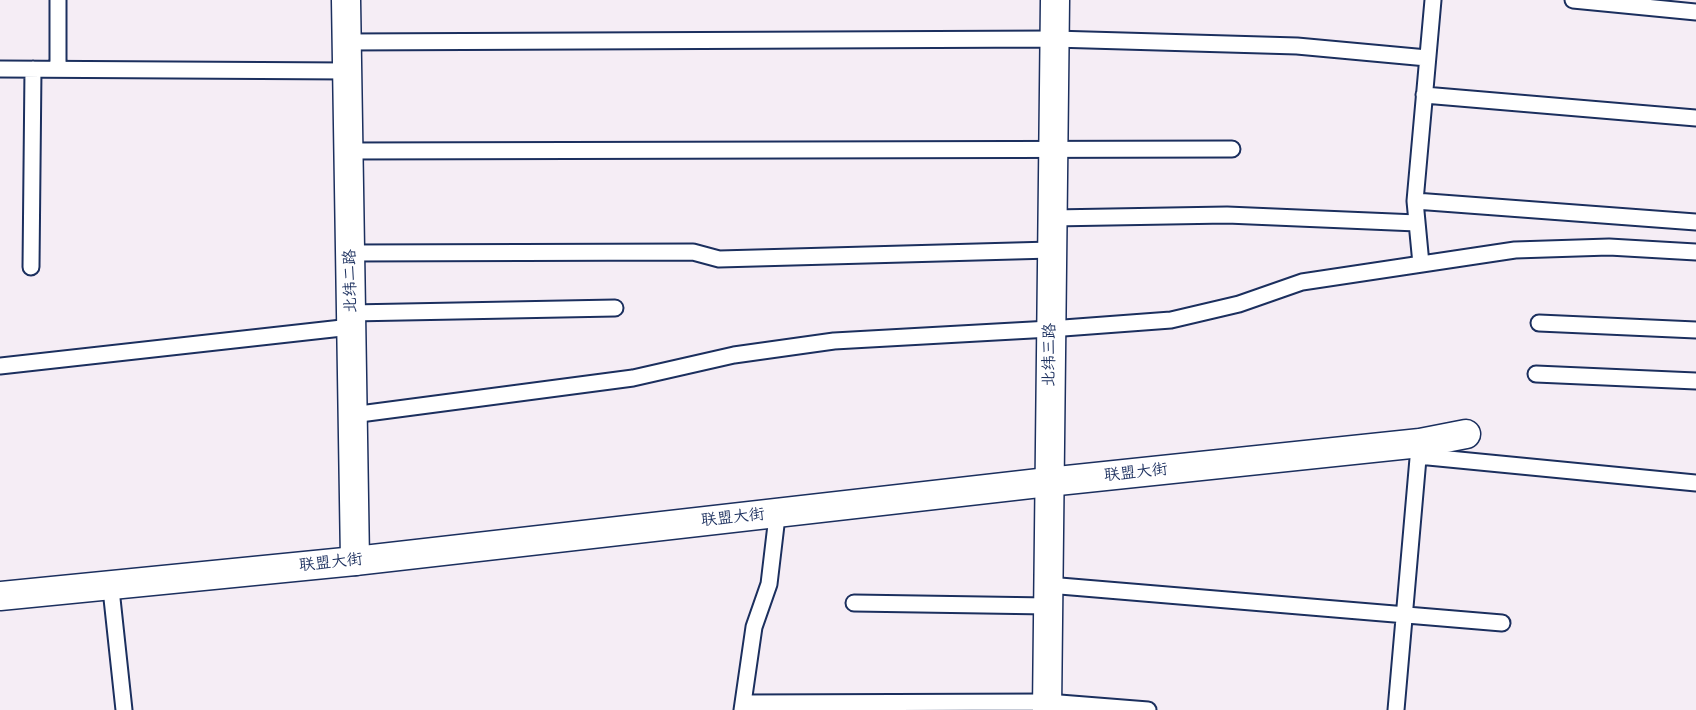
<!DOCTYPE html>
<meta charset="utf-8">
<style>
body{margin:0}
canvas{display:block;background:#f5edf5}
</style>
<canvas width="1696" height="710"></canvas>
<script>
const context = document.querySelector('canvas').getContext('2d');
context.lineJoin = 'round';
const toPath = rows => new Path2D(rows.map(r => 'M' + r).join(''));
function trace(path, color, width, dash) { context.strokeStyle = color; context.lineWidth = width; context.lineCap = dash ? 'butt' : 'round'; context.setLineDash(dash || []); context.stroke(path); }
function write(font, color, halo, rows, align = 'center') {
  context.font = font + ' Itim,"LXGW WenKai TC",sans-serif'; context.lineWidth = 4.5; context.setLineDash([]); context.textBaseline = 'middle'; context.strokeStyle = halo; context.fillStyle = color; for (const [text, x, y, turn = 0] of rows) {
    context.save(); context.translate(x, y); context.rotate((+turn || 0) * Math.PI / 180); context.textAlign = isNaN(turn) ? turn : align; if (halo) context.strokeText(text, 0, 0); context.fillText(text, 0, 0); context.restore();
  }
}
const service = toPath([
 [1573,0,1696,12],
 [347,42,1054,39,1297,46,1427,58],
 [0,69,347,71],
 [58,69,58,0],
 [1424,95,1696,118],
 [349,151,1232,149],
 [1415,201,1696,222],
 [1052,218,1227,215,1417,223],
 [350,253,693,252,719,259,1051,250],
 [1421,264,1415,201,1433,0],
 [31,267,33,69],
 [351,313,615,308],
 [1539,323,1696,330],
 [0,366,351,327],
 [1536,374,1696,381],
 [352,415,633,378,734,355,834,341,1050,329,1171,320,1239,304,1302,282,1515,250,1609,247,1696,252],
 [1418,456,1696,483],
 [110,580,124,710],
 [1048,585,1502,623],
 [854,603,1048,606],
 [743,703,1047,702,1148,710],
 [742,710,754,627,769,584,778,508],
 [1396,710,1419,447]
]);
const tertiary = toPath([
 [346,0,355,561],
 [1047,710,1055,0]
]);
const secondary = toPath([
 [0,596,355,561,1048,482,1420,443,1466,434]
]);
trace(service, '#1b2f5e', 19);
trace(tertiary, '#1b2f5e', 31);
trace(secondary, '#1b2f5e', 31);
trace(service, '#fff', 15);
trace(tertiary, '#fff', 28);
trace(secondary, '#fff', 28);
write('16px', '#1b2f5e', '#fff', [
 ["北纬二路",351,281,-91],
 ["北纬三路",1050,355,-89],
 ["联盟大街",1136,473,-6],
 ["联盟大街",733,518,-6],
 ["联盟大街",331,563,-6]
]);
</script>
